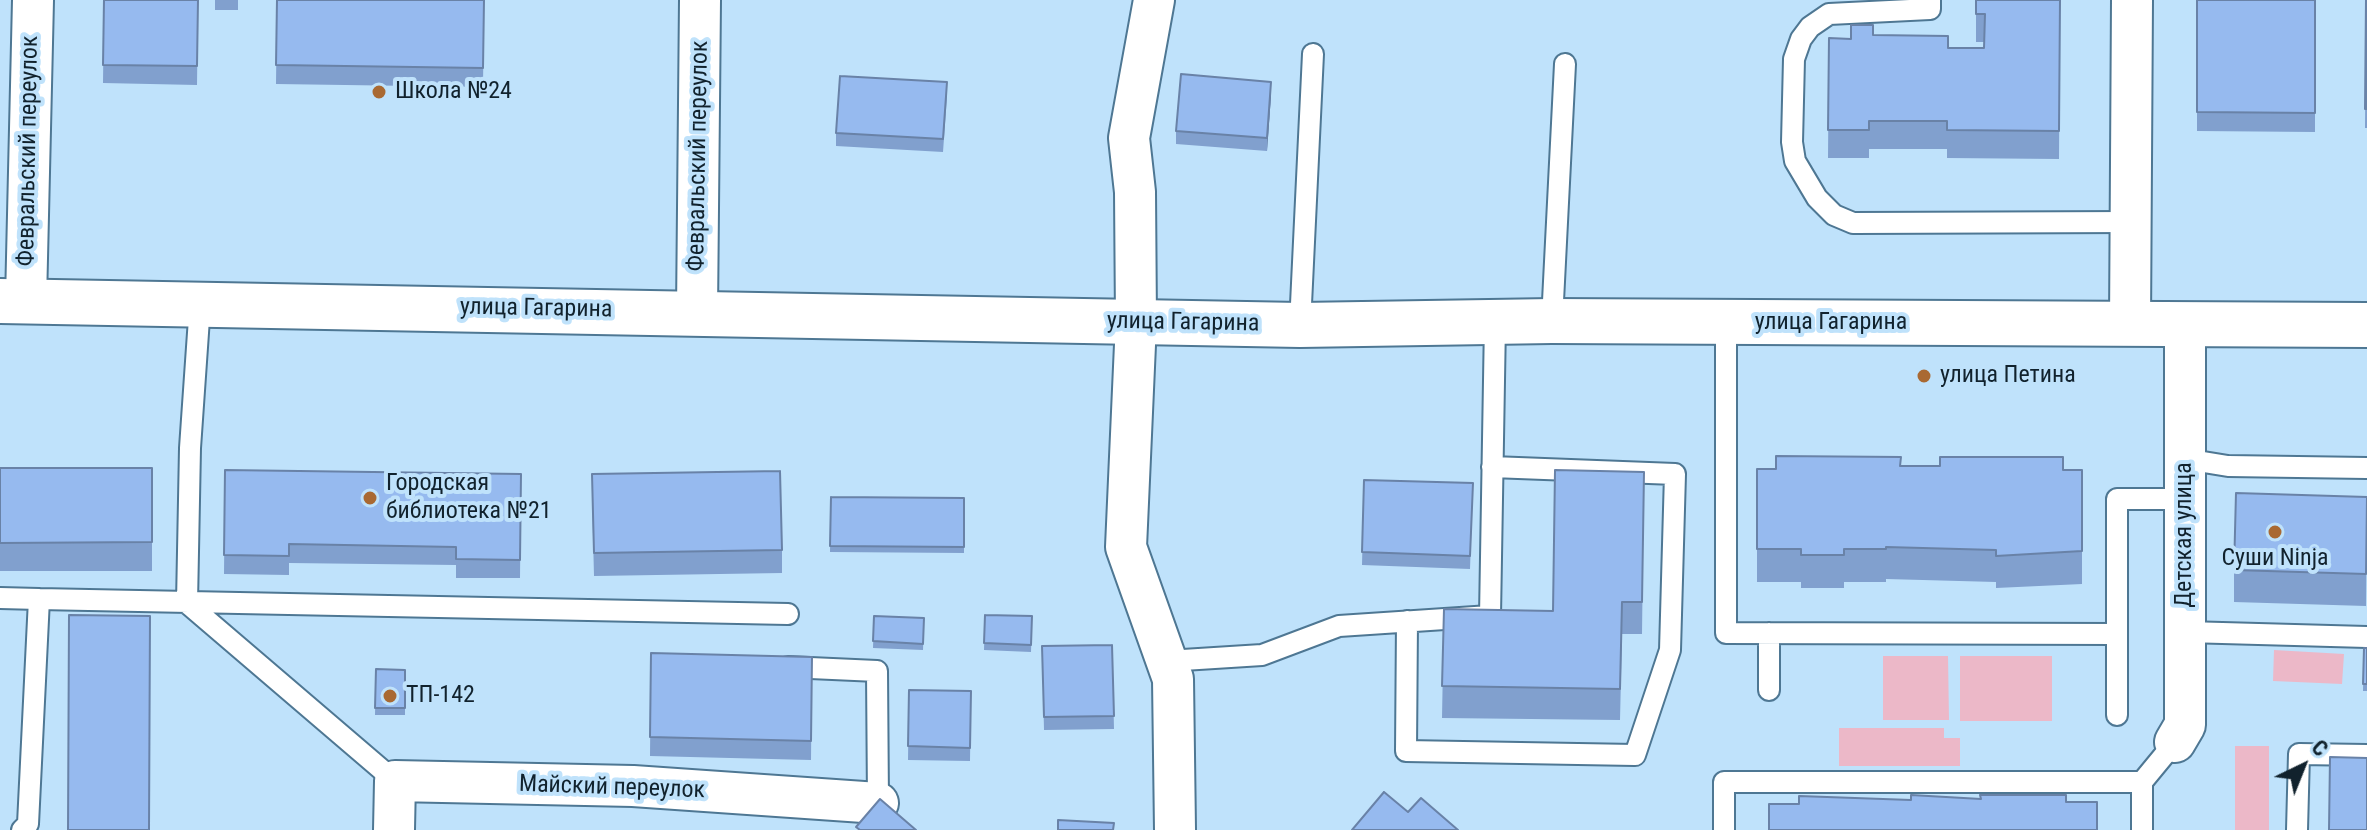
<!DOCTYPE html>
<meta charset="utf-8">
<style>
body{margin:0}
#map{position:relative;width:2367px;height:830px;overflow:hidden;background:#bfe2fb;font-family:"Roboto Condensed",sans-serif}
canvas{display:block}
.north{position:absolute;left:2263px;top:726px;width:80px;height:80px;-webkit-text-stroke:6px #bfe2fb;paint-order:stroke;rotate:43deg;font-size:22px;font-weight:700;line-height:32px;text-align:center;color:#11222d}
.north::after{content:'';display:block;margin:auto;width:28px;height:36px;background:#11222d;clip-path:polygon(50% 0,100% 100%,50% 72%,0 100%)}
</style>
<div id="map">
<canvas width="2367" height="830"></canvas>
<div class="north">С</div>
</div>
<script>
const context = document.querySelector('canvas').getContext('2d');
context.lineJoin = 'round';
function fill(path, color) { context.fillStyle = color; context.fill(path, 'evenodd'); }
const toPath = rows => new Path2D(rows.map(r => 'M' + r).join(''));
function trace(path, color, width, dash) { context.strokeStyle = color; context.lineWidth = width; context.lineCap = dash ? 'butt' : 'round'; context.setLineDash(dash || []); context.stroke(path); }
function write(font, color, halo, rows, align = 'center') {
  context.font = font + ' "Roboto Condensed",sans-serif'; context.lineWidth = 8; context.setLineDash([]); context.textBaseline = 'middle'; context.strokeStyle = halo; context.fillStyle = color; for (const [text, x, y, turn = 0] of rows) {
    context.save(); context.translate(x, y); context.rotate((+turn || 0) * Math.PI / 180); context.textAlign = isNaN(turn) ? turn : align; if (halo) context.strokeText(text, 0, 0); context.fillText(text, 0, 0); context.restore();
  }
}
fill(toPath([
 [2274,650,2344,654,2342,684,2273,681],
 [1883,656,1948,656,1949,720,1883,720],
 [1960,656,2052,656,2052,721,1960,721],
 [1839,728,1944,728,1944,738,1960,738,1960,766,1839,766],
 [2235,746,2269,746,2269,830,2235,830]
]), '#ecb8c8');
const lane = toPath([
 [1930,0,1930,9,1829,14,1810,27,1801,39,1794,59,1792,142,1795,161,1817,198,1834,215,1853,223,2132,222],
 [1552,321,1565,64],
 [1726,322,1726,633,2117,634,2117,499,2185,499],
 [1300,325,1313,54],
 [2185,459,2228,466,2367,468],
 [0,598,39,599],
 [187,603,190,448,200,304],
 [187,603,395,781],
 [1407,621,1406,751,1635,755,1670,650,1675,474,1492,467],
 [2186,632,2367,637],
 [1769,633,1769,690],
 [1167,661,1262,655,1339,626,1490,616,1495,322],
 [788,667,877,671,878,803],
 [2117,715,2117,634],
 [22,830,28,824,39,599,788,614],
 [1724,830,1724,782,2142,782],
 [2142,830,2142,782,2175,742],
 [2297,830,2299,754,2367,755]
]);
const street = toPath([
 [1154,0,1129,138,1135,192,1136,322,1126,547,1173,679,1175,830],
 [26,301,33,0],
 [697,312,700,0],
 [2130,324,2132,0],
 [2175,742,2185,725,2185,324],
 [394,830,395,781,633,786,878,803]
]);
const secondary = toPath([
 [0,301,1300,325,1552,321,2367,325]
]);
trace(lane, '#4e7793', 24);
trace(street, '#4e7793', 44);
trace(secondary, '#4e7793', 48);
trace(lane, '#fff', 20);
trace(street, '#fff', 40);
trace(secondary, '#fff', 44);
fill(toPath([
 [104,0,198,0,197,85,103,83],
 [215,0,238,0,238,10,215,10],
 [277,0,484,0,483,87,276,84],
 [1976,0,2060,0,2059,159,1947,158,1947,149,1869,149,1869,158,1828,158,1829,38,1851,39,1873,35,1948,48,1984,48,1984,42,1976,42],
 [2197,0,2315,0,2315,132,2197,131],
 [2366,0,2367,0,2367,128,2365,128],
 [1271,95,1267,151,1176,144,1176,131],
 [947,96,943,152,836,146,836,133],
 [1901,466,2082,470,2082,584,1996,588,1996,582,1886,579,1886,582,1844,582,1844,588,1801,588,1801,582,1757,582,1757,469],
 [0,468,152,468,152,571,0,571],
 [225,470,521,474,520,578,456,578,456,565,289,563,289,575,224,574],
 [1644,472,1642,634,1622,634,1620,720,1442,718,1444,609,1553,611],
 [1364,480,1473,483,1470,569,1362,565],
 [592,497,782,550,782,573,594,576],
 [831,497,964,498,964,553,830,552],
 [2367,497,2366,606,2234,602,2234,570],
 [985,615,1032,616,1031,652,984,650],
 [874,616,924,618,923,650,873,648],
 [1112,645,1114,729,1044,730,1042,646],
 [2364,648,2367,648,2367,691,2363,691],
 [651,653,812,657,811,760,650,756],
 [376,669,405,670,405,715,375,715],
 [909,690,971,691,970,761,908,760]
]), '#81a0ce');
fill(toPath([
 [1271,82,1271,95,1267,151,1267,138]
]), '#6982a7');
const building = toPath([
 [104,0,198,0,197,66,103,65,104,0],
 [277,0,484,0,483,68,276,65,277,0],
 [1976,0,2060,0,2059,131,1947,130,1947,121,1869,121,1869,130,1828,130,1829,38,1851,39,1851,25,1873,25,1873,35,1948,36,1948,48,1984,48,1985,14,1976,14,1976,0],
 [2197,0,2315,0,2315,113,2197,112,2197,0],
 [2366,0,2367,0,2367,109,2365,109,2366,0],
 [1181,74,1271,82,1267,138,1176,131,1181,74],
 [840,76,947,82,943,139,836,133,840,76],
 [1776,456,1901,457,1900,466,1940,466,1940,457,2063,457,2063,470,2082,470,2082,551,1996,556,1996,550,1886,547,1886,549,1844,549,1844,555,1801,555,1801,549,1757,549,1757,469,1776,469,1776,456],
 [0,468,152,468,152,542,0,543,0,468],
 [225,470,521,474,520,560,456,559,456,547,289,544,289,556,224,555,225,470],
 [1555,470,1644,472,1642,602,1622,602,1620,689,1442,686,1444,609,1553,611,1555,470],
 [780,471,782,550,594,553,592,474,780,471],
 [1364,480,1473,483,1470,556,1362,552,1364,480],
 [2236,493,2367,497,2366,574,2234,570,2236,493],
 [831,497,964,498,964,547,830,546,831,497],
 [69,615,150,616,149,830,68,830,69,615],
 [985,615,1032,616,1031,645,984,643,985,615],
 [874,616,924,618,923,644,873,641,874,616],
 [1112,645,1114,716,1044,717,1042,646,1112,645],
 [2364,648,2367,648,2367,684,2363,684,2364,648],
 [651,653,812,657,811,741,650,737,651,653],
 [376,669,405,670,405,708,375,708,376,669],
 [909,690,971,691,970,748,908,746,909,690],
 [2330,757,2367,758,2367,830,2329,830,2330,757],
 [1384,792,1408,812,1421,798,1458,830,1352,830,1384,792],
 [1911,795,1981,799,1980,795,2066,795,2066,802,2097,802,2097,830,1769,830,1769,804,1799,804,1799,796,1911,800,1911,795],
 [880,799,916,830,860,830,856,827,880,799],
 [1058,820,1114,823,1113,830,1058,830,1058,820]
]);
fill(building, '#96baef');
trace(building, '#6982a7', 2);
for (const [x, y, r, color] of [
 [379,92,8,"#a96932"],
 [1924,376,8,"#a96932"],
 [370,498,8,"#a96932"],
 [2275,532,8,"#a96932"],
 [390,696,8,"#a96932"]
]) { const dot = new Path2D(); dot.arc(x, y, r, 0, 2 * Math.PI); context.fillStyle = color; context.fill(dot); trace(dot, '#bfe2fb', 3); }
write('24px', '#11222d', '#bfe2fb', [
 ["Школа №24",395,92],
 ["улица Петина",1940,376],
 ["Городская",386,484],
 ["библиотека №21",386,512],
 ["Суши Ninja",2275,559,"center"],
 ["ТП-142",406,696]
], 'left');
write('24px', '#11222d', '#bfe2fb', [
 ["Февральский переулок",29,151,-89],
 ["Февральский переулок",699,156,-89],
 ["улица Гагарина",536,309,1],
 ["улица Гагарина",1183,323,1],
 ["улица Гагарина",1831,323],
 ["Детская улица",2185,535,-90],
 ["Майский переулок",612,788,2]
]);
</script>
